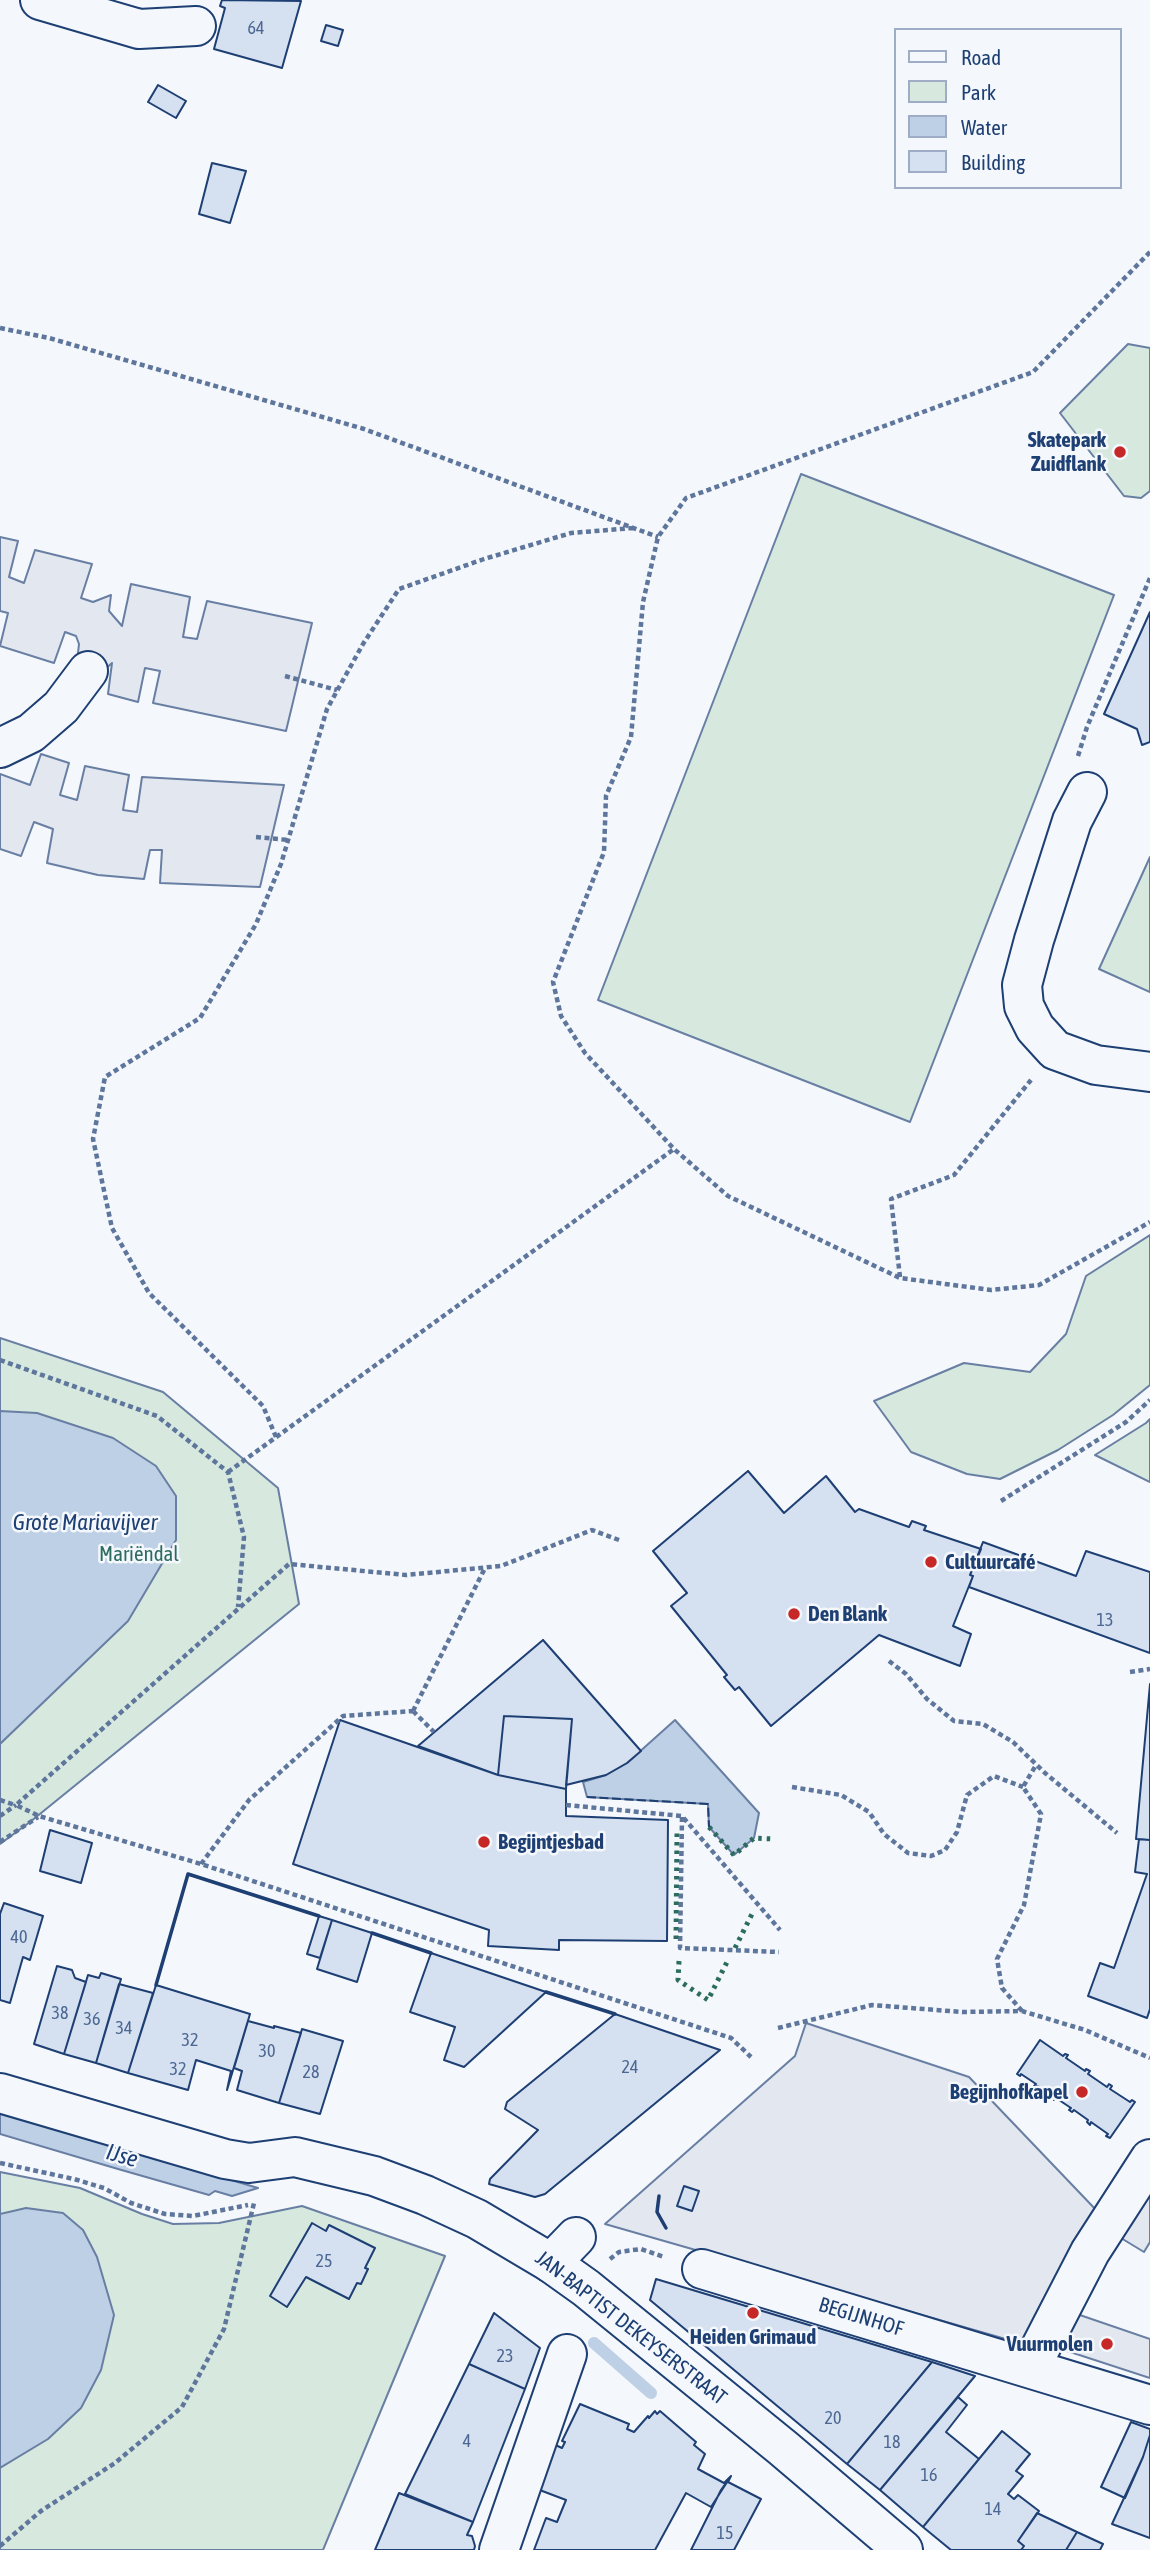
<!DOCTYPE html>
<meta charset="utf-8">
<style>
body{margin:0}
#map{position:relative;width:1150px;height:2550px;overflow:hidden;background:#f4f7fb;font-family:"Asap Condensed",sans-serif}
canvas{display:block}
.legend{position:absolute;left:894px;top:28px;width:228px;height:161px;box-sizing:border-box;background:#f4f7fb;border:2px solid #9eadc5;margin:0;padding:9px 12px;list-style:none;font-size:21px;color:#1d3f73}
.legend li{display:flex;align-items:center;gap:14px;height:35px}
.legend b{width:35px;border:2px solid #9eadc5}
</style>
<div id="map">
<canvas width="1150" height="2550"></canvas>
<ul class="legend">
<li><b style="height:9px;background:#f4f7fb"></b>Road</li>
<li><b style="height:19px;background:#d7e8df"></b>Park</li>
<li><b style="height:19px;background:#bed0e5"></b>Water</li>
<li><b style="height:19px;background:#d5e0f0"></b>Building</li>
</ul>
</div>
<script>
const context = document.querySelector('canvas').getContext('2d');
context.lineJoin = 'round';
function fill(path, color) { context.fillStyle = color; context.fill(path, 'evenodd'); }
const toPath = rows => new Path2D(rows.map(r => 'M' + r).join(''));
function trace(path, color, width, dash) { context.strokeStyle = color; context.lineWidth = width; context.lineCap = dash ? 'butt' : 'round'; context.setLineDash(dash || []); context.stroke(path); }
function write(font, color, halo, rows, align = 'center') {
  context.font = font + ' "Asap Condensed",sans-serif'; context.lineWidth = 5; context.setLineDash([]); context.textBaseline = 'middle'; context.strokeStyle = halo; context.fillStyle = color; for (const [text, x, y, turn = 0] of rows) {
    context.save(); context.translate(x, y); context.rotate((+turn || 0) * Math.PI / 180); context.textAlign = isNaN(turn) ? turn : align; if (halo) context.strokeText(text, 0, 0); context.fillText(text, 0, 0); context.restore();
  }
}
const green = toPath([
 [1128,344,1150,348,1150,491,1141,498,1124,496,1060,413,1128,344],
 [801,474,1114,595,910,1122,598,1000,801,474],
 [1150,857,1150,992,1099,969,1150,857],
 [1150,1235,1150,1385,1113,1415,1058,1450,1000,1479,967,1474,911,1452,874,1401,964,1363,1030,1372,1066,1334,1086,1276,1150,1235],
 [0,1338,163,1392,278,1488,299,1604,30,1822,0,1844,0,1338],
 [1150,1419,1150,1482,1095,1455,1146,1423,1150,1419],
 [0,2172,80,2188,142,2214,173,2224,219,2223,302,2206,445,2256,323,2550,0,2550,0,2172]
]);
fill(green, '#d7e8df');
trace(green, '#687fa3', 2);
const parking = toPath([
 [0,537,18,541,9,577,24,583,35,550,92,564,81,598,93,602,111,595,109,611,122,626,131,584,190,597,183,637,197,639,207,601,312,623,286,731,153,703,160,671,145,668,138,702,108,694,112,663,102,672,48,700,77,662,79,644,76,636,65,632,54,663,0,646,8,613,0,611,0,537],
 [41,754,69,763,60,795,77,800,85,766,129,775,123,810,137,812,142,777,284,785,260,887,160,883,162,850,150,850,144,879,98,875,47,863,53,829,34,822,21,856,0,849,0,774,30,785,41,754],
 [806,2023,969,2077,1098,2212,1023,2344,605,2224,795,2056,806,2023],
 [1150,2181,1150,2242,1144,2252,1116,2235,1150,2181],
 [1074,2313,1150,2339,1150,2378,1061,2349,1074,2313]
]);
fill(parking, '#e3e8f0');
trace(parking, '#687fa3', 2);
const water = toPath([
 [0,1411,37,1413,113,1438,156,1466,176,1496,176,1540,128,1621,0,1744,0,1411],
 [675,1720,759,1813,754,1838,734,1855,709,1827,708,1804,587,1797,583,1782,606,1775,627,1763,675,1720],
 [0,2113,134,2151,258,2188,232,2196,215,2191,209,2195,118,2169,0,2134,0,2113],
 [26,2208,63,2213,83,2230,97,2257,114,2315,101,2370,81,2408,48,2439,0,2468,0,2214,26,2208]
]);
fill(water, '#bed0e5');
trace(water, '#687fa3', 2);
trace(toPath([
 [594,2343,651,2393]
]), '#bed0e5', 12);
const building = toPath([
 [222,0,301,1,282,68,214,49,225,8,220,6,222,0],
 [326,25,343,30,338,46,321,41,326,25],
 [158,85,186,101,176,118,148,102,158,85],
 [212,163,246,171,230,223,199,214,212,163],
 [1150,612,1150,742,1142,745,1137,729,1104,714,1150,612],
 [748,1471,784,1513,826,1476,855,1512,859,1509,909,1527,912,1521,926,1526,924,1530,981,1549,970,1575,973,1576,953,1626,971,1634,960,1666,879,1635,771,1726,739,1687,735,1690,724,1677,727,1675,671,1606,687,1593,653,1551,748,1471],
 [983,1542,1076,1576,1086,1551,1150,1572,1150,1653,969,1587,973,1576,970,1575,983,1542],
 [543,1640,641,1751,627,1763,606,1775,566,1785,572,1719,504,1716,498,1775,418,1746,543,1640],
 [1150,1684,1150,1840,1136,1839,1150,1684],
 [504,1716,572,1719,566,1789,498,1775,504,1716],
 [340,1720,498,1775,566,1789,566,1816,668,1820,667,1941,559,1940,559,1950,488,1946,489,1930,293,1864,340,1720],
 [50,1830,92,1843,81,1883,40,1871,50,1830],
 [1139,1839,1150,1840,1150,2009,1147,2018,1088,1996,1100,1963,1114,1968,1147,1874,1135,1872,1139,1839],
 [4,1903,43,1916,30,1960,23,1957,10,2003,0,2000,0,1914,4,1903],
 [319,1916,332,1920,320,1958,307,1954,319,1916],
 [332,1920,372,1933,357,1982,317,1969,332,1920],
 [431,1953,546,1992,464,2067,444,2060,455,2027,410,2012,431,1953],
 [57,1966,72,1970,75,1978,86,1982,64,2054,34,2044,57,1966],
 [101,1973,121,1979,96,2063,64,2054,88,1975,99,1978,101,1973],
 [119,1984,153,1993,128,2073,96,2063,119,1984],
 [156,1985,250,2014,227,2090,231,2071,196,2060,188,2090,128,2073,156,1985],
 [615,2014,720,2050,545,2194,535,2197,489,2184,490,2179,538,2130,505,2109,507,2102,615,2014],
 [248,2021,274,2028,274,2026,301,2033,279,2103,237,2090,242,2071,234,2068,248,2021],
 [302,2029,343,2041,320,2114,279,2103,302,2029],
 [1040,2040,1063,2056,1065,2054,1068,2055,1066,2058,1085,2071,1086,2069,1090,2071,1088,2074,1107,2087,1109,2084,1112,2086,1110,2089,1130,2102,1132,2100,1135,2102,1110,2138,1106,2136,1108,2134,1091,2122,1090,2125,1087,2122,1088,2120,1074,2110,1072,2112,1069,2110,1071,2108,1056,2098,1054,2100,1053,2096,1038,2086,1034,2086,1036,2084,1021,2074,1020,2076,1017,2074,1040,2040],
 [684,2186,699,2191,692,2211,677,2206,684,2186],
 [312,2223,326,2231,329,2225,375,2248,365,2268,368,2269,361,2284,357,2283,349,2299,306,2277,287,2307,270,2296,312,2223],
 [656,2279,932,2362,847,2464,650,2300,656,2279],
 [494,2313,540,2348,525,2389,469,2364,494,2313],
 [932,2362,975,2376,880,2490,847,2464,932,2362],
 [469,2364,525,2389,473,2522,405,2494,469,2364],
 [958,2397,967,2405,946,2432,979,2459,923,2527,880,2490,958,2397],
 [580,2404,629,2424,627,2429,634,2432,648,2416,649,2418,655,2411,657,2414,660,2411,696,2442,694,2445,705,2454,698,2469,724,2483,731,2476,711,2507,686,2493,655,2550,534,2550,546,2518,557,2522,566,2500,537,2489,551,2443,562,2448,565,2442,562,2441,580,2404],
 [1131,2422,1150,2429,1150,2435,1143,2457,1125,2498,1101,2487,1131,2422],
 [1002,2431,1030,2454,1016,2471,1023,2476,1008,2494,1014,2499,1018,2495,1039,2511,1018,2541,1024,2546,1021,2550,951,2550,923,2527,1002,2431],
 [1150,2435,1150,2538,1112,2524,1143,2457,1150,2435],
 [731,2476,728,2482,761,2499,734,2550,691,2550,721,2490,731,2476],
 [399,2493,473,2522,467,2535,472,2536,475,2546,474,2550,375,2550,399,2493],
 [1037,2513,1077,2532,1066,2550,1021,2550,1024,2546,1018,2541,1037,2513],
 [1077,2532,1103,2544,1100,2550,1066,2550,1077,2532]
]);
fill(building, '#d5e0f0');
trace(building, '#1d3f73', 2);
const minor = toPath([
 [40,0,139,29,196,26],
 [0,748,31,733,61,707,88,671],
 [1087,792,1072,821,1034,940,1022,985,1024,1006,1035,1028,1055,1050,1096,1065,1150,1072],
 [551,2263,576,2237],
 [702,2269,1150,2405],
 [1030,2368,1090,2252,1150,2159],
 [499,2550,567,2354]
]);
const major = toPath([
 [0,2093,225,2159,249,2163,295,2157,374,2176,425,2195,477,2219,551,2263,586,2288,783,2448,903,2550]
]);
trace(minor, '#1d3f73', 42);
trace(major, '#1d3f73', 42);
trace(toPath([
 [1150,252,1033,372,686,498,658,537,643,602,631,737,606,796,604,852,553,982,561,1016,585,1053,674,1149,728,1196,900,1278,991,1290,1039,1285,1150,1222],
 [0,328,49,338,364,429,658,537],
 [285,676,337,690],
 [1078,756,1087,727,1150,578],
 [256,837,288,840],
 [900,1277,891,1199,954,1175,1031,1080],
 [0,1360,157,1416,228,1472,244,1537,238,1607],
 [276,1437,263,1406,149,1293,112,1228,93,1139,105,1077,200,1018,256,924,281,864,327,709,363,644,399,589,484,559,571,533,633,528],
 [228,1472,674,1149],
 [1001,1501,1126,1422,1150,1400],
 [619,1540,592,1530,501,1566,406,1575,289,1564,16,1805,39,1816,201,1864,731,2038,751,2057],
 [889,1661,906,1674,927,1699,954,1721,983,1724,1013,1742,1045,1773,1117,1833],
 [1130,1672,1150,1669],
 [413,1711,485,1568],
 [413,1711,434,1732],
 [792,1787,841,1795,869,1812,884,1834,908,1853,931,1856,945,1850,957,1832,967,1795,994,1776,1023,1787],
 [0,1800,15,1805],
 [566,1805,682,1816,780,1930],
 [0,1816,16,1805],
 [682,1817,680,1948,779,1952],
 [0,1842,38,1817],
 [201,1864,249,1800,343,1716,413,1711],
 [1022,2011,1002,1988,997,1959,1024,1905,1041,1814,1023,1787,1036,1765],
 [778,2028,872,2005,962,2012,1022,2011,1085,2030,1150,2058],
 [0,2163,74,2179,104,2188,131,2203,165,2214,193,2216,248,2205],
 [610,2259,619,2252,641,2249,664,2257],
 [0,2546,41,2511,115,2463,182,2407,224,2329,254,2203]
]), '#5e769c', 4.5, [5, 3.5]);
trace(minor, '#f4f7fb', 38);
trace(major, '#f4f7fb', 38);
trace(toPath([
 [709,1827,734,1855,754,1838,774,1839],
 [676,1939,677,1832],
 [735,1948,752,1914],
 [679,1961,678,1980,708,2000,727,1962]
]), '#2c6c60', 5, [3.5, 5]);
trace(toPath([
 [587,1797,708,1804,709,1827]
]), '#1d3f73', 2, [9, 3.5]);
trace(toPath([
 [372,1933,431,1953],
 [156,1985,188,1874,319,1916],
 [546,1992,615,2014],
 [659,2196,657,2212,666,2228]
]), '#1d3f73', 3.5);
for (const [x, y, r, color] of [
 [1120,452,7,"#c62828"],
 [931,1562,7,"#c62828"],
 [794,1614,7,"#c62828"],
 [484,1842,7,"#c62828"],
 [1082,2092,7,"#c62828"],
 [753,2313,7,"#c62828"],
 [1107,2344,7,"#c62828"]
]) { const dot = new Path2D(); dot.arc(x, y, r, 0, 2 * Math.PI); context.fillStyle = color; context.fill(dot); trace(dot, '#f4f7fb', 2.5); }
write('18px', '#4b6792', null, [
 ["64",256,28],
 ["13",1105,1620],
 ["40",19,1937],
 ["38",60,2013],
 ["36",92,2019],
 ["34",124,2028],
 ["32",190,2040],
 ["30",267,2051],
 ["24",630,2067],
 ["32",178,2069],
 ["28",311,2072],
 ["25",324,2261],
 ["23",505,2356],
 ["20",833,2418],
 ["4",467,2441],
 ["18",892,2442],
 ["16",929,2475],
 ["14",993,2509],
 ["15",725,2533]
]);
write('bold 21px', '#1d3f73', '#f4f7fb', [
 ["Skatepark",1106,440],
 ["Zuidflank",1106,464],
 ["Cultuurcafé",945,1562,"left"],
 ["Den Blank",808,1614,"left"],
 ["Begijntjesbad",498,1842,"left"],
 ["Begijnhofkapel",1068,2092],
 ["Heiden Grimaud",753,2337,"center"],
 ["Vuurmolen",1093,2344]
], 'right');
write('21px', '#2c6c60', '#f4f7fb', [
 ["Mariëndal",139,1554]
]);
write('21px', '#1d3f73', '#f4f7fb', [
 ["BEGIJNHOF",861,2317,17],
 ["JAN-BAPTIST DEKEYSERSTRAAT",631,2328,38]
]);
write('italic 23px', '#1d3f73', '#f4f7fb', [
 ["Grote Mariavijver",85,1523],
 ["IJse",122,2156,16]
]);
</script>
